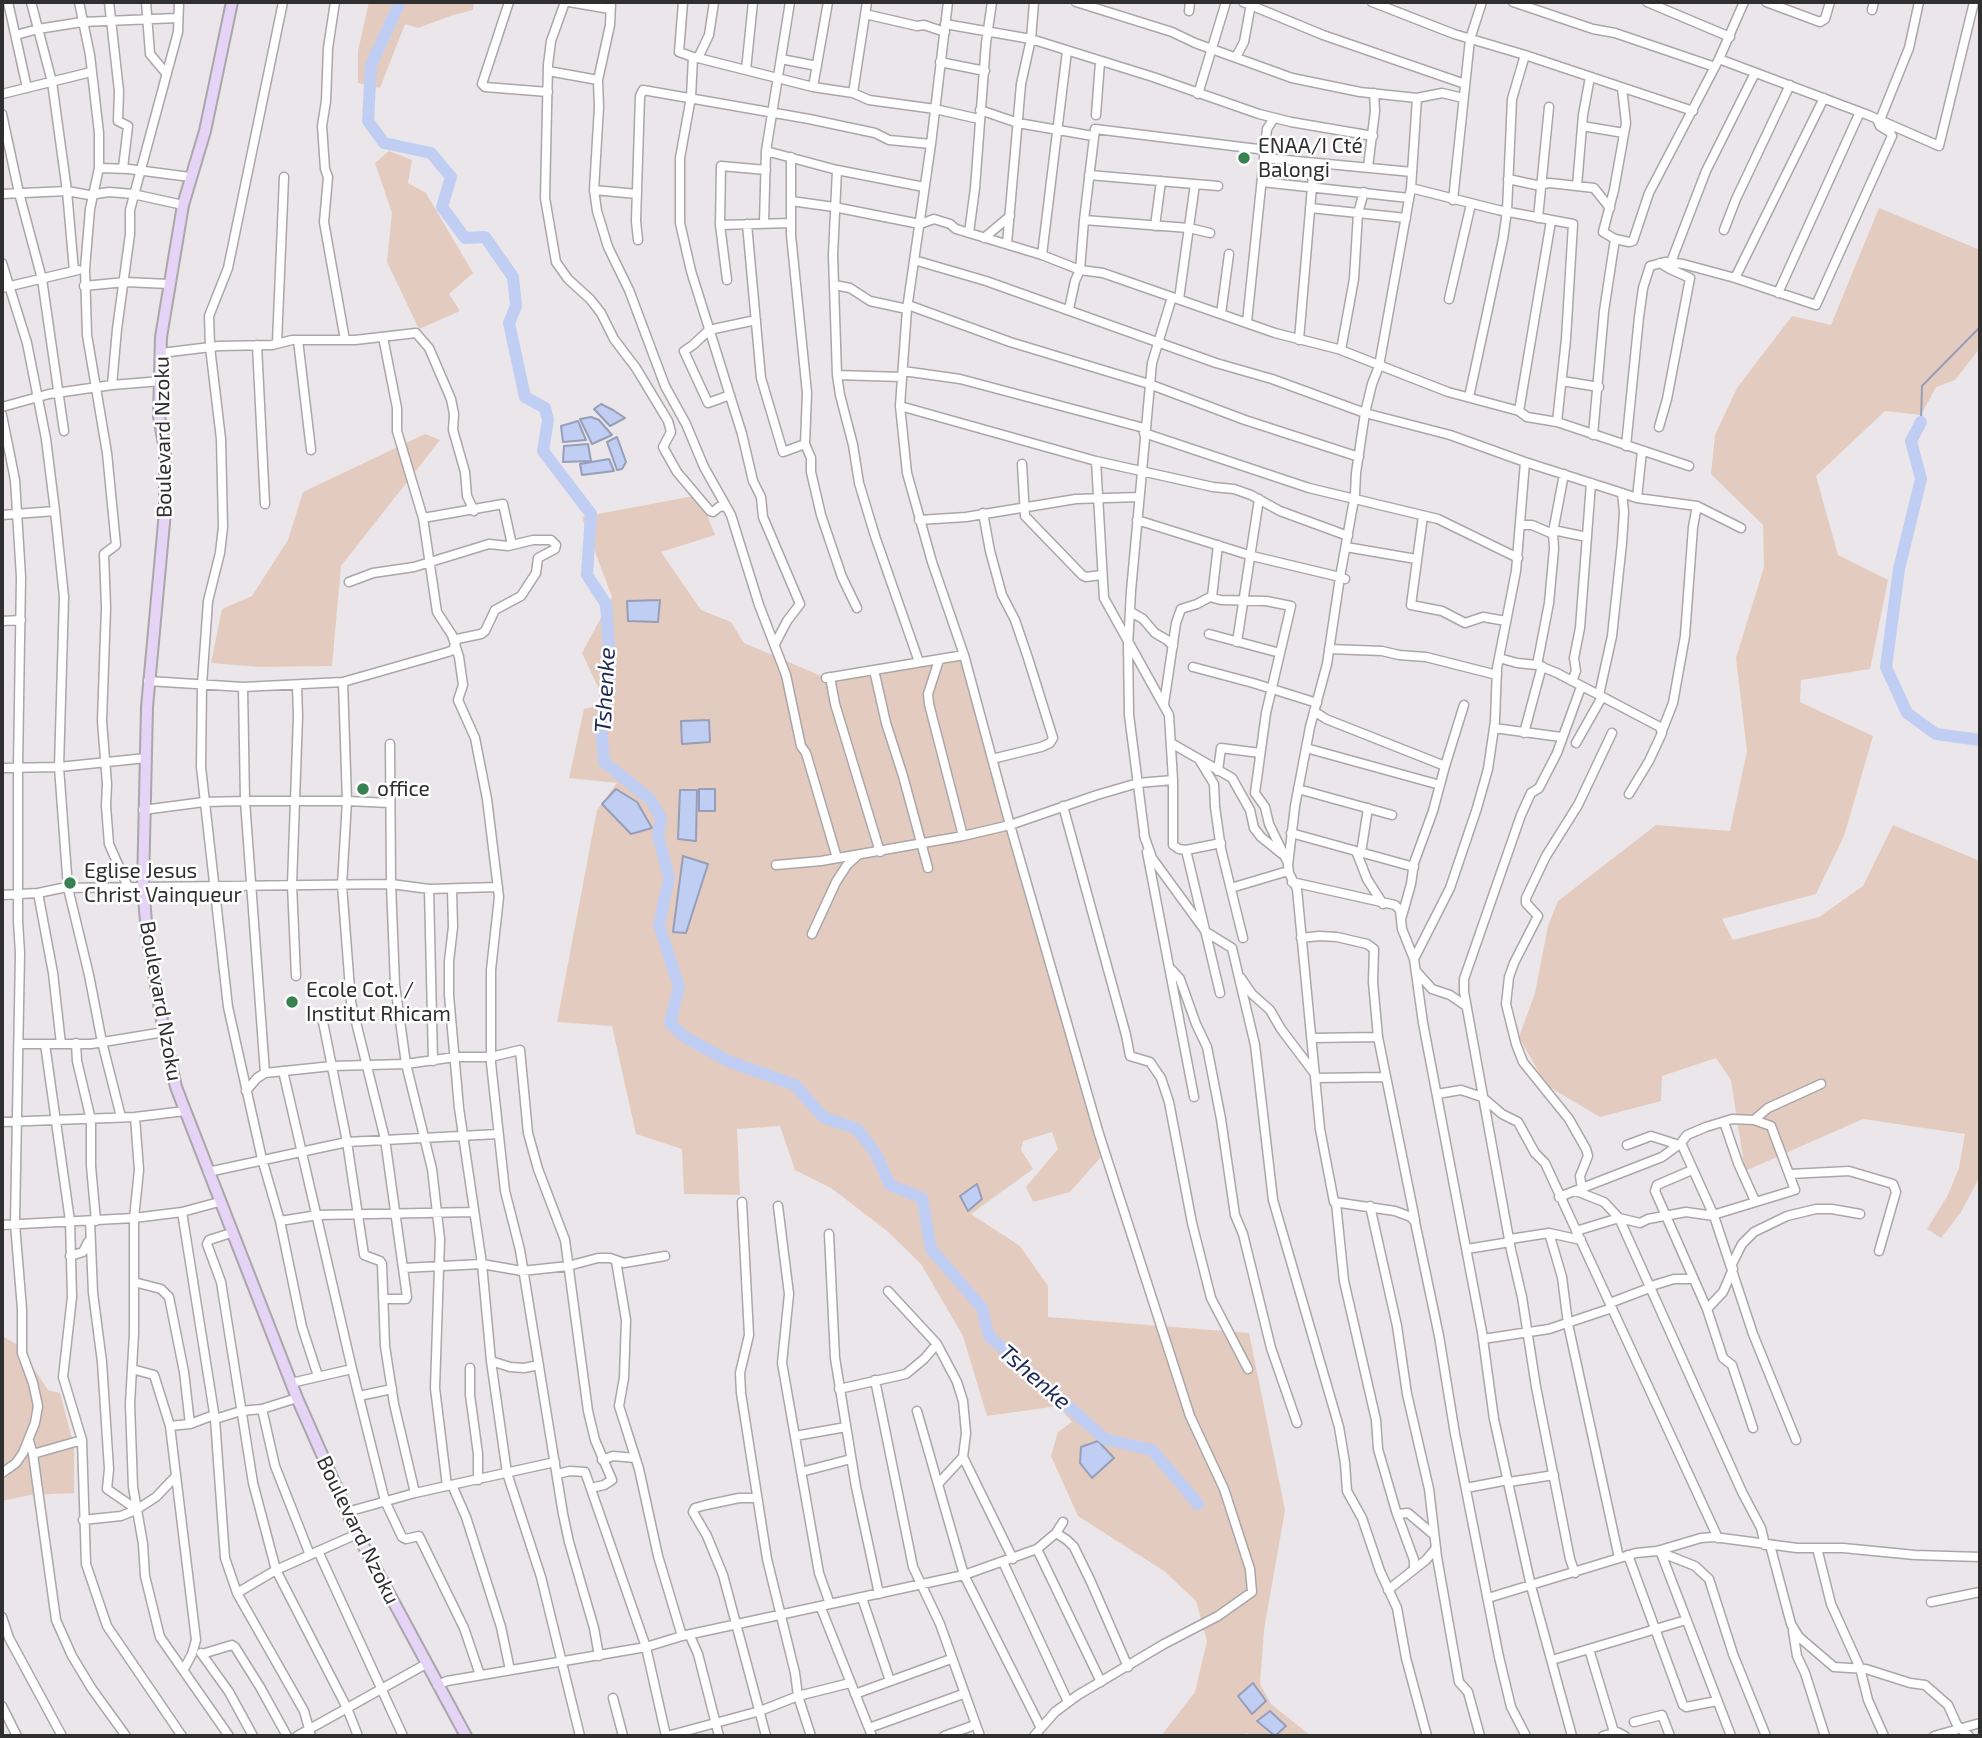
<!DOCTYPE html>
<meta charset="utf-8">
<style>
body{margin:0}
#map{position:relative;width:1982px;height:1738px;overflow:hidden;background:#ebe6e9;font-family:"Exo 2",sans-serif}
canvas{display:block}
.frame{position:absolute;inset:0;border:4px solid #302f30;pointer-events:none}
</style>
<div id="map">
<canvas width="1982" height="1738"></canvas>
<div class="frame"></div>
</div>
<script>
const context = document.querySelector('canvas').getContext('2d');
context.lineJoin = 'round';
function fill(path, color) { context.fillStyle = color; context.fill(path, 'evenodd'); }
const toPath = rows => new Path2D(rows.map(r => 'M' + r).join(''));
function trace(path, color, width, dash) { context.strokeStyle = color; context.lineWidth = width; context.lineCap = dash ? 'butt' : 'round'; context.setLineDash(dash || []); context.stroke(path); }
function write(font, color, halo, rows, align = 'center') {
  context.font = font + ' "Exo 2",sans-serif'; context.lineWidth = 5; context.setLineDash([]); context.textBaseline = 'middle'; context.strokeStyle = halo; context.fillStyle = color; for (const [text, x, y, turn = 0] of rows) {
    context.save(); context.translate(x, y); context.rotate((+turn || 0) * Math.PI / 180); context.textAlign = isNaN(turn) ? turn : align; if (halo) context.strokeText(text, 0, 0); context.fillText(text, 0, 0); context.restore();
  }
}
fill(toPath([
 [369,2,474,2,473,10,453,15,418,28,405,24,380,88,358,83,358,51],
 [389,151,412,160,408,183,426,193,473,273,449,294,460,311,419,329,387,262,392,213,375,163],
 [1879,208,1980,250,1980,348,1955,380,1936,387,1921,415,1885,411,1816,476,1838,555,1888,580,1870,669,1801,680,1800,702,1873,736,1844,836,1816,894,1722,919,1733,940,1819,917,1863,886,1893,825,1980,861,1980,1176,1961,1212,1941,1238,1927,1229,1948,1195,1959,1168,1965,1134,1863,1119,1745,1171,1731,1080,1716,1058,1662,1076,1661,1101,1600,1117,1546,1085,1519,1037,1535,993,1548,926,1558,901,1656,825,1730,831,1747,751,1736,658,1764,567,1763,525,1711,474,1715,435,1737,388,1792,316,1831,325],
 [425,434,440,440,341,566,332,666,260,667,211,663,222,609,252,596,288,540,303,492],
 [699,495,715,535,661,552,701,610,731,622,744,643,826,678,964,655,1102,1156,1070,1192,1033,1202,1026,1187,1058,1149,1052,1132,1023,1141,1021,1150,1033,1169,971,1214,1020,1246,1048,1286,1048,1317,1249,1333,1285,1510,1264,1630,1260,1684,1271,1704,1311,1736,1250,1736,1247,1733,1241,1736,1161,1736,1195,1692,1207,1641,1196,1601,1164,1571,1078,1516,1051,1456,1058,1432,1072,1422,1058,1406,987,1416,963,1336,921,1264,886,1230,831,1188,795,1170,780,1126,737,1129,740,1195,684,1194,682,1149,636,1134,612,1026,557,1022,597,810,617,783,569,778,584,709,606,704,582,653,612,597,582,517],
 [2,1336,18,1345,48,1390,60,1393,74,1446,74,1493,30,1495,2,1501]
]), '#e4cbbf');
const water = toPath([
 [601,404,613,410,625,418,610,426,594,409,601,404],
 [591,417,599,420,612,435,592,444,580,419,591,417],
 [578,421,586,440,563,442,561,426,578,421],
 [617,437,626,462,622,469,617,470,607,442,617,437],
 [588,444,591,461,563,462,564,446,588,444],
 [609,459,614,471,582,475,580,464,609,459],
 [660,600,658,622,628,621,627,601,660,600],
 [709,720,710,742,682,744,681,721,709,720],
 [616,789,637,802,652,828,631,834,602,804,616,789],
 [699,789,715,789,715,811,699,811,699,789],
 [680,790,697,790,696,841,678,839,680,790],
 [683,856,708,864,686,933,673,932,683,856],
 [977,1184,982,1199,968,1211,960,1196,977,1184],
 [1098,1441,1114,1458,1092,1478,1080,1463,1081,1447,1098,1441],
 [1253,1683,1266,1701,1252,1714,1238,1696,1253,1683],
 [1270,1711,1286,1726,1275,1736,1257,1721,1270,1711]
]);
fill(water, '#c1cef3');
trace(water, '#969eb8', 2);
trace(toPath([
 [1921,422,1922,386,1980,327]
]), '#969eb8', 2);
trace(toPath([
 [400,2,371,65,368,121,384,143,431,153,451,177,442,207,465,238,485,237,513,277,516,306,509,323,525,397,545,408,548,420,543,451,591,514,587,575,606,604,610,664,601,724,604,762,650,799,661,818,658,836,669,878,659,925,679,987,670,1023,685,1037,728,1061,795,1085,823,1117,857,1129,876,1154,890,1185,922,1198,931,1249,982,1308,989,1336,1105,1439,1152,1450,1198,1504],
 [1921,422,1911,441,1921,479,1899,569,1886,667,1907,713,1936,734,1980,740]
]), '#c1cef3', 12);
const street = toPath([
 [8,2,27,88],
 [31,2,52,82,67,191,74,271],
 [79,2,90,55,99,133,99,168,90,209,85,269,87,335,107,453,116,545,104,554,106,608,102,721,107,784,106,806,109,844,128,887],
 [109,2,119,91,118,121,128,126,123,168],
 [146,2,150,54,165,72],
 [283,2,228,268,209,316,210,347,221,439,223,527,220,553,208,601,202,685,201,767,228,1007,262,1159,280,1221,302,1327,318,1376],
 [335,2,328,48,326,101,322,126,325,169,328,177,324,222,345,340],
 [509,2,482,84,485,87,548,92],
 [565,2,551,41,548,65,545,198,556,262,568,279,590,299,601,313,614,339,636,368,668,421,671,432,663,447,677,472,710,511,713,512,719,507,726,506],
 [569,2,610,9],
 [611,2,610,25,598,80,599,107,594,190,597,211,608,247,629,290,665,386,686,424,704,467,731,515,759,605,786,675,801,746,806,753,837,858],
 [683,2,679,52,693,57],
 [714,2,709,35,698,58,693,57,691,97,680,158,680,223,691,271,742,434,753,481,761,497,763,517,800,604,787,621,775,644],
 [948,2,931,144,907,309,900,406,907,473,932,562,964,655,1010,825,1099,1134,1190,1416,1224,1489,1250,1569,1252,1592,1218,1616,1164,1644,1078,1695,1055,1712,1034,1736],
 [1076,2,1172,32,1195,43,1292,78,1360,92,1417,98,1442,93,1463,98],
 [1243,2,1323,35,1465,84],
 [1372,2,1454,34,1525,55,1693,111],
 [1513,2,1593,29,1615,33,1715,67],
 [1647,2,1730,37],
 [1766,2,1820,22,1825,19,1830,2],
 [1872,10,1874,2],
 [1189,11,1190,2],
 [865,14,917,26,924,25,945,32],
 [945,24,1031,39,1153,77,1259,114,1291,122,1373,136],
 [16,35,38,29,82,22,178,18],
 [1236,57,1244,42,1251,4],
 [698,58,813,87,853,93,869,100,935,109,979,119],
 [781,59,817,66],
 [1719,59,1868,115,1939,146,1974,2],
 [940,62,985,71],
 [746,70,753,2],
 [548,71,598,80],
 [813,87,828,2],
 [1622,88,1626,123,1614,190,1603,232,1615,239,1629,242,1633,241,1649,193,1719,59,1744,2],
 [853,93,867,2],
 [2,94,91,72],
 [1198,94,1226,2],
 [980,110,1018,123,1093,136],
 [2,114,19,193,42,279,64,431],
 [1096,115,1100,62],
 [1880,120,1909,48,1919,2],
 [1582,126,1624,133],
 [766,151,837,170,924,187],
 [1265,158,1412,172],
 [1368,167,1375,111,1374,93],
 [99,168,129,169,190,177],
 [766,170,721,166,720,225,791,223],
 [837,170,833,255,837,375,840,395,853,445,859,483,875,536,919,662],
 [1089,175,1218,186],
 [1508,179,1536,185,1550,183,1594,188,1610,208],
 [1262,182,1409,198],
 [1577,186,1583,115,1590,77],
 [1411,188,1498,210,1573,224,1566,339,1557,422],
 [594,190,637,194],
 [2,194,67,191,89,195,109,192,133,194,183,205],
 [1453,200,1470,39,1482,2],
 [791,201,834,207,920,224,934,219,950,224,956,229,1042,255,1080,270,1103,273,1275,333,1338,349,1448,392,1519,411,1527,417,1557,422,1689,466],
 [1310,208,1406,218],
 [1538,218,1549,107],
 [1084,220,1189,228,1210,233],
 [764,223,766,151,790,2],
 [747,224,761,378,783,452,805,444,807,393,791,235,791,157],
 [720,225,727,280],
 [1155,226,1161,181],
 [1724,230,1736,199,1790,85],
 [969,233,975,188,986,43,992,2],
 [984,238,1010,216],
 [638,240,636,221,640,96,643,90,809,119,875,133,889,140,931,144],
 [1007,244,1021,84,1031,39,1034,2],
 [1042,255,1067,51],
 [914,260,986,281,1216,363,1272,379,1365,413,1450,435,1525,462,1622,493,1637,498,1697,506,1741,528],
 [1671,262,1706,171,1755,73],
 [2,263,27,343,46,439,55,511,64,597,59,767,68,888,89,975,102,1042,121,1117],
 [1735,278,1824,98],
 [834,285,850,288,870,301,907,309],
 [84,286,125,282,169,284],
 [2,288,78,270],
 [1778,293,1860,112],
 [1179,299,1195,184],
 [1449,299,1471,204],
 [908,305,1010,342,1149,384,1245,420,1359,457],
 [1069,309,1075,281,1080,270,1084,220,1095,129,1266,150],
 [1221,314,1229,254],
 [1247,322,1267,129,1274,118],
 [383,337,397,408,397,431,423,518,437,612,452,635,459,657,463,685,458,700,475,738,487,799,499,897,491,970,491,1063,505,1191,520,1250,563,1514,569,1542,594,1628,599,1656],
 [298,340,311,450],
 [1299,340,1314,163],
 [277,343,284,177],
 [257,345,265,504],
 [1341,350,1354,279,1358,213,1364,192],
 [161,353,219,346,272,345,292,340,355,340,416,333,429,348,451,399,454,414,453,430,465,472,467,496,474,511],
 [903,371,960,379,1144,428],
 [837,375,902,377],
 [1562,381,1599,387],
 [112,385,117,329,130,234,130,210,178,32,179,2],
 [730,395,708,403,684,351,693,345,709,330,756,320],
 [1469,397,1503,239,1507,211,1512,99,1525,55],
 [900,406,1096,461,1213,487,1234,489,1251,495,1280,511,1348,536],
 [2,407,49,394,112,385,161,381],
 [1519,411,1551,221],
 [2,415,15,480,21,577,18,767,18,921,20,953,15,1224,22,1309,22,1353,33,1383,38,1406,35,1423,23,1453,16,1463,2,1473],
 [1659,427,1667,399,1690,278,1670,269,1660,263],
 [1144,433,1309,488,1438,519,1518,558],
 [1593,435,1604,311,1615,239],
 [805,444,811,458,811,472,821,515,842,577,857,608],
 [1626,446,1639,317,1643,288,1650,266,1665,262,1683,264,1735,278,1816,305,1892,136,1890,132,1880,126,1877,119],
 [1096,461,1104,598,1169,715,1173,780,1173,845,1179,849,1186,850,1220,993],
 [1022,464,1025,516,1082,575,1086,577,1101,575],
 [1637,498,1642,451],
 [983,513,990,551,1002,595,1015,620,1028,658,1053,738,1050,743,1041,747,992,759],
 [2,515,55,511],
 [1423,516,1411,605,1442,611,1465,623,1483,617,1506,621],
 [423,518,503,504,512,545],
 [919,520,966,517,1076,499,1139,497],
 [1137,520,1252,556,1340,577,1327,664,1310,727,1295,806,1288,865,1289,873,1297,889,1320,1129,1334,1202,1395,1211,1411,1217,1415,1222,1439,1336,1455,1434,1499,1657,1511,1707,1526,1736],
 [1520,525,1532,525,1553,534],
 [1553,530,1587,537],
 [1346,547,1416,559],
 [1345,579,1340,577,1355,494,1356,473,1365,413,1372,384,1379,366,1411,188,1417,98],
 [1212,597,1218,545],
 [1131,612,1143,619,1155,633,1167,640,1173,646],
 [2,621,21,620],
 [1209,634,1280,653],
 [1237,642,1259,499],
 [1329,649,1382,651,1399,655,1426,657,1497,675],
 [1499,658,1517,663,1537,665,1557,673,1660,727,1662,733,1649,761,1629,794],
 [939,660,928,694,929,704,963,836],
 [1537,665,1549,603,1554,549,1553,532,1564,474],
 [1193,667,1253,683,1317,703],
 [874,670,886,723,903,776,928,868],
 [830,677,835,704,880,852],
 [826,678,964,655],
 [148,681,243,687,343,682,448,652,453,650,457,639,481,634,485,631,495,610,521,596,536,573,538,558,555,549,556,545,551,540,533,540,508,546,489,544,414,567,373,573,349,582],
 [1572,681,1576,671,1574,658,1580,628,1591,483],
 [343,682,347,801,342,885,351,1002,385,1139,407,1297,406,1299,383,1299],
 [243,687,245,801,265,1073],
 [1599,695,1612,636,1622,543,1624,512,1622,493],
 [1164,704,1176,623,1181,609,1197,604,1210,597,1221,600,1266,601,1291,606,1266,713,1255,793,1265,807,1269,824,1288,863],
 [1314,711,1326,719,1445,766],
 [1494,728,1561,737],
 [1662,731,1673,703,1685,636,1693,527,1697,506],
 [1524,733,1542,666],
 [1171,743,1232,778,1250,810,1254,828,1261,837,1282,854],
 [1576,743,1602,697],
 [390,744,391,884,395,985,406,1064,432,1169,440,1239,435,1388,447,1486],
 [1306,748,1440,785],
 [1200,761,1214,784,1215,807,1221,849,1243,938],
 [2,768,59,767,146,758],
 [1218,771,1221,748,1260,753],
 [1298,789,1392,815],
 [1063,806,1126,1035,1130,1056,1150,1062,1161,1078,1169,1102,1192,1223,1211,1298,1248,1369],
 [143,810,204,802,245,801,347,801,390,803],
 [1291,833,1356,851,1367,879,1383,904],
 [1144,835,1152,858,1206,932,1232,948,1255,1045,1273,1200,1339,1427,1345,1463,1347,1491,1362,1518,1380,1571,1397,1608,1406,1658,1427,1736],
 [1145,839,1129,715,1128,646,1131,591,1152,363,1172,297],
 [1186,850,1221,843],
 [1356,851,1414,867],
 [1147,852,1194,1097],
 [1361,853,1368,808],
 [776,865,821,861,963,836,1010,825,1097,795,1138,783,1173,780],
 [1292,882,1395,905,1400,910,1402,929,1414,959,1423,1023,1482,1332,1494,1419,1531,1586,1572,1736],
 [1231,888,1288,871],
 [429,889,433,1061],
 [452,889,453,927,449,961,449,995,459,1108,482,1264,491,1361,507,1473,541,1577,580,1736],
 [38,893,53,973,61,1044],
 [2,895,38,893,62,888,143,887,391,884,429,889,498,887],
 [1402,916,1411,884,1414,863,1433,811,1445,766,1464,705],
 [812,934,836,882,847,865,857,856],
 [1301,938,1319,936,1337,937,1367,944,1374,949,1373,982,1378,1037,1415,1220],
 [1414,959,1450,888,1477,808,1488,769,1495,721,1497,668,1516,571,1525,462],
 [1171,969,1180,979,1196,1024,1207,1047,1221,1119,1235,1215,1243,1234,1271,1348,1297,1423],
 [1416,971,1432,989,1450,995,1466,1006],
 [296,976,292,885,298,716,297,686],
 [1241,978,1252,994,1270,1010,1281,1029,1315,1074],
 [323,1022,347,1142,364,1255,380,1261,382,1264,385,1346,394,1404,415,1493],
 [1312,1038,1378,1037],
 [76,1043,77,1061,91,1120,91,1166,96,1221],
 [19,1044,91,1044,164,1032],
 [45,1044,70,1221,72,1297,63,1377,82,1440,86,1564,107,1626,182,1736],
 [283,1071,352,1369,385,1501,402,1537,406,1539,419,1536,464,1628,480,1675],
 [1316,1078,1385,1077],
 [246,1091,257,1078,265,1073,332,1066,406,1064,455,1057,491,1057,520,1050,528,1133,538,1169,565,1240,588,1411,595,1440,612,1480,604,1485,591,1488],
 [1437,1094,1461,1090,1482,1097,1502,1114,1518,1122,1535,1153,1545,1163,1718,1538],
 [135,1117,139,1170,134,1218,134,1333,130,1404,133,1487,143,1544,145,1576,160,1637,229,1736],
 [1754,1120,1768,1108,1821,1084],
 [2,1122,135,1117,185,1111],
 [1724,1122,1738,1163,1755,1201],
 [1681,1143,1714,1216,1753,1334,1796,1440],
 [1627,1145,1651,1136,1679,1145],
 [1692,1170,1657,1185,1655,1191,1707,1309,1723,1358,1732,1365,1753,1428],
 [208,1172,347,1142,498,1134],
 [1790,1174,1849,1171,1893,1184,1896,1192,1879,1251],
 [1582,1189,1580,1176,1588,1156,1586,1149,1569,1119,1523,1062,1516,1044,1506,1004,1509,977,1514,963,1538,916,1526,903,1526,898,1546,856,1578,805,1612,733],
 [1576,1191,1604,1202,1619,1218,1742,1492,1761,1528,1765,1545],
 [1559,1197,1662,1157,1681,1143,1687,1135,1706,1127,1732,1119,1754,1120,1771,1126,1795,1190,1713,1215],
 [742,1202,749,1335,740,1373,741,1393,767,1559,795,1673,798,1696,811,1736],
 [1336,1203,1344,1281,1376,1420,1378,1449,1396,1511,1414,1560,1414,1567],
 [778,1206,789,1294,782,1363,819,1573,830,1604],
 [1370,1206,1397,1326,1407,1394,1429,1489,1437,1557,1459,1682,1468,1692,1480,1736],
 [182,1212,215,1419,225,1558,237,1593,304,1711,311,1736],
 [90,1221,93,1293,102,1362,109,1469,107,1489,136,1509],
 [280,1221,318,1215,474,1212],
 [2,1225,134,1218,182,1212,219,1202],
 [1576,1231,1619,1218,1640,1223,1648,1219,1686,1212,1714,1216],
 [231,1233,209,1240,207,1244,221,1282,253,1483,276,1570,347,1708,358,1736],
 [1549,1233,1562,1277,1568,1324,1619,1558],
 [829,1234,835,1358,856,1487,879,1594],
 [1510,1239,1549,1233,1581,1240],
 [1467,1249,1510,1242],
 [70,1256,83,1252,88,1242],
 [616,1261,626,1320,624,1378,619,1406,639,1469,658,1556,682,1636],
 [1731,1266,1742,1244,1754,1232,1787,1216,1816,1209,1832,1209,1860,1214],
 [403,1268,482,1264,522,1271,568,1266,598,1258,610,1258,624,1263,665,1256],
 [134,1282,161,1289,169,1297,184,1372,190,1424],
 [1651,1286,1674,1279,1693,1279],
 [888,1291,937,1344,957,1382,963,1401,966,1433,963,1457,1013,1559],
 [1610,1303,1652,1287],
 [1707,1309,1723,1292,1733,1269],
 [1483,1339,1549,1329,1612,1308],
 [491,1361,510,1367,524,1368,539,1365],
 [470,1368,470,1395,478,1454,478,1480],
 [132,1369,154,1375,170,1426,196,1640,192,1654,184,1669],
 [875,1380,913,1567,940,1624,980,1736],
 [291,1383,352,1369],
 [839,1389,906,1374,924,1359,937,1344],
 [359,1396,392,1389],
 [262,1409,275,1466,310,1555],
 [917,1411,964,1575,1041,1728],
 [215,1419,241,1411,262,1409,297,1398],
 [170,1426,190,1424,214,1415],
 [795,1436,846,1427],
 [29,1441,33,1454,56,1620,72,1656,92,1689,126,1736],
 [33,1454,82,1440],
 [602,1460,613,1456,635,1458],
 [801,1472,851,1459],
 [557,1474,570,1471,585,1472,646,1647,666,1736],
 [1509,1482,1554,1475],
 [938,1484,963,1457],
 [452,1485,466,1517,501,1627,510,1670],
 [1466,1488,1508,1480],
 [757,1498,739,1498,706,1505,695,1508,693,1512,707,1536,723,1575,766,1736],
 [347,1512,415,1493,555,1462],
 [1397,1514,1408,1513,1434,1535],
 [83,1520,121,1516,136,1510,156,1497,176,1476],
 [1056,1533,1067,1540,1074,1547,1091,1582,1128,1667],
 [1770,1545,1791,1624,1799,1637,1834,1667,1866,1669,1910,1683,1925,1685,1948,1705,1957,1725,1969,1736],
 [1817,1548,1831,1604,1860,1668,1868,1700,1884,1736],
 [1037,1549,1101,1682],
 [318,1551,403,1736],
 [1657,1551,1695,1566,1709,1579,1733,1654,1766,1736],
 [1661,1553,1731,1736],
 [1628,1555,1683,1705,1686,1707,1717,1701],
 [1003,1562,1068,1702],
 [1575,1573,1570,1559,1536,1387,1522,1297,1511,1250,1464,992,1464,979,1521,815,1531,793,1539,788,1557,753,1581,687],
 [1388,1590,1426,1560,1436,1548],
 [237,1593,276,1570,357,1534],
 [862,1598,890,1681],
 [1488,1598,1636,1553,1657,1551,1701,1538,1714,1537,1797,1548,1843,1548,1915,1555,1980,1557],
 [1931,1602,1980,1592],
 [821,1608,872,1736],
 [2,1617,9,1638,62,1736],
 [1793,1631,1797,1656,1805,1673,1825,1736],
 [690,1636,698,1654,719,1736],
 [1589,1649,1614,1732],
 [201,1653,229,1692,253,1736],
 [202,1654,232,1645,235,1647,260,1687,287,1736],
 [1552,1660,1686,1620],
 [437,1685,447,1681,646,1647,682,1636,964,1575,1037,1549,1056,1533,1063,1522],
 [855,1694,951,1659],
 [613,1698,623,1736],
 [2,1706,17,1736],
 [1634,1722,1662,1715,1670,1736],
 [869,1728,963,1694],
 [297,1736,426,1664],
 [667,1736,760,1711,798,1696,850,1683],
 [944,1736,975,1725],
 [1603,1736,1617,1732,1625,1736],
 [1934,1736,1980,1723]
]);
const secondary = toPath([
 [232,2,205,131,183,205,161,337,159,416,165,450,165,512,147,707,143,887,147,933,164,1032,176,1087,297,1398,357,1534,466,1736]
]);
trace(street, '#aaa6a9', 11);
trace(secondary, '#aaa6a9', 14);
trace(street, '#fff', 8);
trace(secondary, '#e5d4f6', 10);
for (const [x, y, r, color] of [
 [1244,158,7,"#368250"],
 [363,789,7,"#368250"],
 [70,883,7,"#368250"],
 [292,1002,7,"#368250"]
]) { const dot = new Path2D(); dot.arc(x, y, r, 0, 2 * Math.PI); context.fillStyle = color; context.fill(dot); trace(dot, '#fff', 2.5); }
write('21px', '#302f30', '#fff', [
 ["ENAA/I Cté",1258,146],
 ["Balongi",1258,170],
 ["office",377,789],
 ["Eglise Jesus",84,871],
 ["Christ Vainqueur",84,895],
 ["Ecole Cot. /",306,990],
 ["Institut Rhicam",306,1014]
], 'left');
write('21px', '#302f30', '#fff', [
 ["Boulevard Nzoku",163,437,-91],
 ["Boulevard Nzoku",161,1001,80],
 ["Boulevard Nzoku",358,1530,64]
]);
write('italic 23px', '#1e2957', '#fff', [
 ["Tshenke",605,690,-87],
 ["Tshenke",1035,1377,41]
]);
</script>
